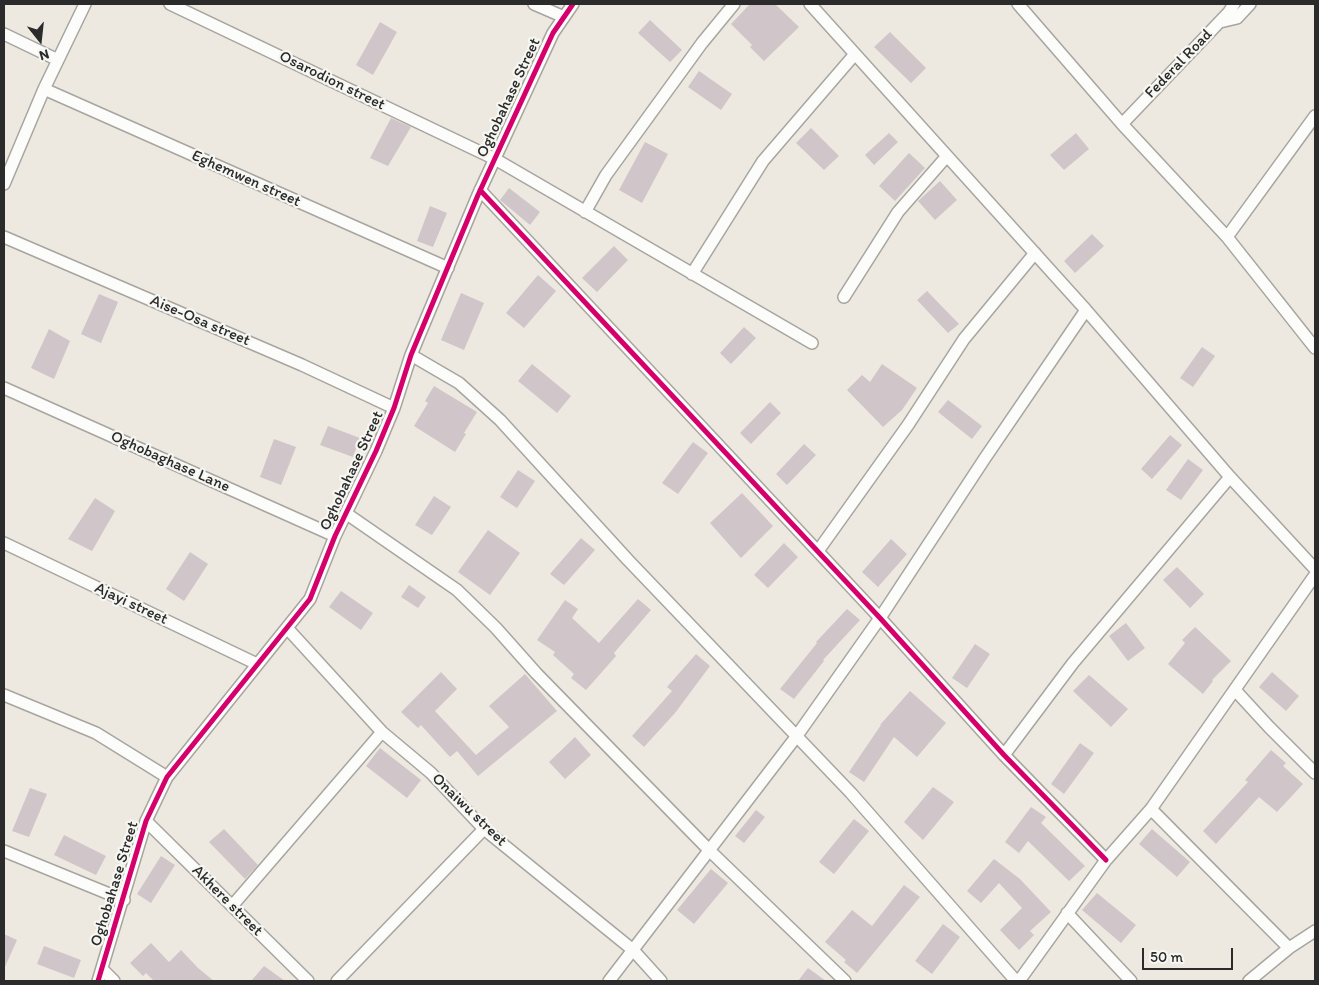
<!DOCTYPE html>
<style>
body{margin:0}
#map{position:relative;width:1319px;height:985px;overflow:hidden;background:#ede9e0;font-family:Itim,sans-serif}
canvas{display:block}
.frame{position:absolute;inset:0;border:5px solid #2b2b2b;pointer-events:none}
.north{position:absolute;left:15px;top:15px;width:50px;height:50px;-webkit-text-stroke:4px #f6f6f2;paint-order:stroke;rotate:164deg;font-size:14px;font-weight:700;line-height:20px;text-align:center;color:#2b2b2b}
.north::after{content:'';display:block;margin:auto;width:18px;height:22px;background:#2b2b2b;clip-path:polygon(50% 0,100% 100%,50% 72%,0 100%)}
.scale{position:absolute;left:1142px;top:948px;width:91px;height:22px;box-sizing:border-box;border:2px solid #2b2b2b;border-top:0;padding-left:6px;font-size:15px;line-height:18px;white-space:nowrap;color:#2b2b2b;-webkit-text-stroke:4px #f6f6f2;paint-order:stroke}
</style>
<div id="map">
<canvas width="1319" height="985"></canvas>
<div class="frame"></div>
<div class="north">N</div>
<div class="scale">50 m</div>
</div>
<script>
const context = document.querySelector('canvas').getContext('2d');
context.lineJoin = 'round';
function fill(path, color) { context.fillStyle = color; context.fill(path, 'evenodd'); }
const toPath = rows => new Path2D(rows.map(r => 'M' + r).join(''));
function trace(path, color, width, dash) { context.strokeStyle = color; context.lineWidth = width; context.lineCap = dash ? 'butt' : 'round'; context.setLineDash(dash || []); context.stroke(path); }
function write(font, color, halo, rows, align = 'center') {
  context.font = font + ' Itim,sans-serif'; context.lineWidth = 4.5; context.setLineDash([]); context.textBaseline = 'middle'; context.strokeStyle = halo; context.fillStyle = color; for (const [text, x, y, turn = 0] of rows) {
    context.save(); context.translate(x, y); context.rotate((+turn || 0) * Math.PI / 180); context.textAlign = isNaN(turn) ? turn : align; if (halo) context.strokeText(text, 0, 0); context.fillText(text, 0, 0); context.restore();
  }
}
fill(toPath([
 [750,4,775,4,799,27,764,61,750,47,752,45,731,24],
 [650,20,682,50,670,62,638,33],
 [380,22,397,32,373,75,356,65],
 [890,32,926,68,911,83,874,47],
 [699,71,732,94,721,110,688,87],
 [391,118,411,127,388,166,370,158],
 [811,128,839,156,824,170,796,143],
 [889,133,898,142,874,165,865,155],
 [1076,133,1089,149,1064,170,1050,155],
 [645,142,668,154,642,203,619,190],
 [909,153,925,168,895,201,879,186],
 [940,181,957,200,935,220,918,201],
 [509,188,540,212,530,225,500,200],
 [430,206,447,213,433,247,417,241],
 [1092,234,1104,246,1075,273,1064,261],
 [614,246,628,260,597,292,582,278],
 [538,275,556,291,524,328,506,313],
 [927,291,959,324,948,333,917,300],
 [461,293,484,303,464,350,441,340],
 [99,294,118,302,101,343,81,334],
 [744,327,756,338,731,364,720,353],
 [49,329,70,341,54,379,31,368],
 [1202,347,1215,356,1193,387,1180,378],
 [532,364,571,396,557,413,518,381],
 [882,364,917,388,902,410,883,427,847,390,862,375,870,382],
 [434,386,477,412,464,433,466,434,455,452,414,426,428,403,425,401],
 [948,400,982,426,972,439,938,412],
 [770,402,781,413,751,444,740,433],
 [328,426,360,438,353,457,320,445],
 [1170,435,1182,445,1152,479,1141,469],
 [274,439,296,447,281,485,260,477],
 [693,442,708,453,678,494,662,483],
 [804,444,816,455,787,485,776,474],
 [1188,459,1203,470,1181,500,1166,490],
 [518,470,535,481,517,508,500,497],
 [742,493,773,526,741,558,710,523],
 [434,496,451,507,432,535,415,525],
 [95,498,115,511,92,551,68,539],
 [488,530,520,553,490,595,458,572],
 [581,538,595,550,564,585,550,574],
 [891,539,907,554,878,587,862,572],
 [784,543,798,557,768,588,754,575],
 [190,552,208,564,184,601,166,589],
 [1177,567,1204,594,1190,608,1163,580],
 [409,585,426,597,418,608,401,597],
 [341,591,373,613,361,630,329,607],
 [638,599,651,610,614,653,616,656,586,690,571,678,574,674,553,655,555,652,537,640,565,600,578,609,572,618,599,643],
 [847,609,860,620,823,660,824,661,794,699,780,689,817,643,816,642],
 [1126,623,1145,648,1128,661,1109,636],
 [1195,627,1231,661,1212,680,1213,681,1203,694,1168,664,1185,643,1182,640],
 [975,644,990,654,967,688,952,678],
 [696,654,710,666,675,713,644,747,632,736,672,691,667,687],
 [441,672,457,689,435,711,476,755,509,727,489,706,525,674,557,711,478,776,457,751,450,757,421,725,418,728,401,712],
 [1272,672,1299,696,1286,711,1259,687],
 [1089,675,1128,709,1111,727,1073,691],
 [910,691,946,723,917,757,894,737,864,782,849,772,881,725,880,725],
 [575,737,591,755,565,779,549,762],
 [1080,743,1094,753,1064,794,1051,784],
 [380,748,421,780,407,798,366,766],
 [1271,750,1286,763,1283,766,1303,784,1277,812,1259,797,1216,844,1203,831,1248,782,1245,780],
 [933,787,954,802,923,840,904,822],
 [30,788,47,794,29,837,12,831],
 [1031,807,1046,817,1041,823,1085,866,1069,881,1028,841,1019,853,1005,842],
 [756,810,765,817,744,843,735,836],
 [854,819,869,831,834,874,819,862],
 [224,829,258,865,245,879,209,842],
 [1152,829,1190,862,1177,877,1139,844],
 [64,835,106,856,96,875,54,855],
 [161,856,175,865,151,903,137,894],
 [994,859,1020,879,1051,912,1030,931,1034,935,1019,950,1000,930,1022,908,999,883,981,903,967,891],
 [711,869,728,883,694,924,677,910],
 [904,885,920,897,857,973,844,962,846,960,825,942,852,910,872,926],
 [1097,893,1136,925,1121,943,1082,910],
 [943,924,960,937,932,974,915,961],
 [4,934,17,940,4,969],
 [151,943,169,962,181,950,198,968,214,981,154,981,146,973,143,976,130,963],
 [44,946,81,960,74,978,37,964],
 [264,966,285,981,251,981],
 [808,968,826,981,798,981]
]), '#d0c5c8');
const street = toPath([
 [170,4,495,159,812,343],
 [534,4,564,17],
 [810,4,1086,310,1230,477,1315,569],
 [1018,4,1122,124,1227,237,1315,348],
 [1220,22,1237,18,1250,4],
 [4,34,58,60],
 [44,89,448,268],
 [1122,124,1229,12,1234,4],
 [4,184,44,89,85,4],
 [480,190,880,618,1004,755,1106,860],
 [585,212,606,175,702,43,734,4],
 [4,237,302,365,394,408],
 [1227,237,1315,116],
 [692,274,763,161,855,54],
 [844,297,898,212,947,156],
 [411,355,459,383,500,420,628,560,851,793,1016,981],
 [4,388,335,536],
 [347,514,457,590,496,628,536,673,710,851,845,981],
 [4,543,257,664],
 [818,551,908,425,964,339,1035,253],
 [287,628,382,732,431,773,484,829,633,950,661,981],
 [1235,690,1269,727,1315,773],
 [4,695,96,733,167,777],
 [1004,755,1073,663,1230,477],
 [1151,809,1289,948],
 [146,821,308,981],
 [4,851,124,900],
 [232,906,382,732],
 [1067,913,1131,981],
 [102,969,114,981],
 [98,981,146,821,156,800,167,777,310,599,335,536,376,451,394,408,411,355,478,195,553,33,573,4],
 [337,981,484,829],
 [609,981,796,737,880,618,985,458,1086,310],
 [1019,981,1106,860,1151,809,1315,575],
 [1249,981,1289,948,1315,931]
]);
trace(street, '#a7a5a0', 14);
trace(street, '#fcfcfa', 11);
trace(toPath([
 [480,190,880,618,1004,755,1106,860],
 [98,981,146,821,156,800,167,777,310,599,335,536,376,451,394,408,411,355,478,195,553,33,573,4]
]), '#d6006c', 5);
write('16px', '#2b2b2b', '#f6f6f2', [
 ["Federal Road",1179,64,-46],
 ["Osarodion street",332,81,26],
 ["Oghobahase Street",509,98,-65],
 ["Eghemwen street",246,179,24],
 ["Aise-Osa street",200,321,23],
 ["Oghobaghase Lane",170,462,24],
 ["Oghobahase Street",352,471,-65],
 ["Ajayi street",131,604,25],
 ["Onaiwu street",469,810,44],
 ["Oghobahase Street",115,884,-73],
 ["Akhere street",227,901,45]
]);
</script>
